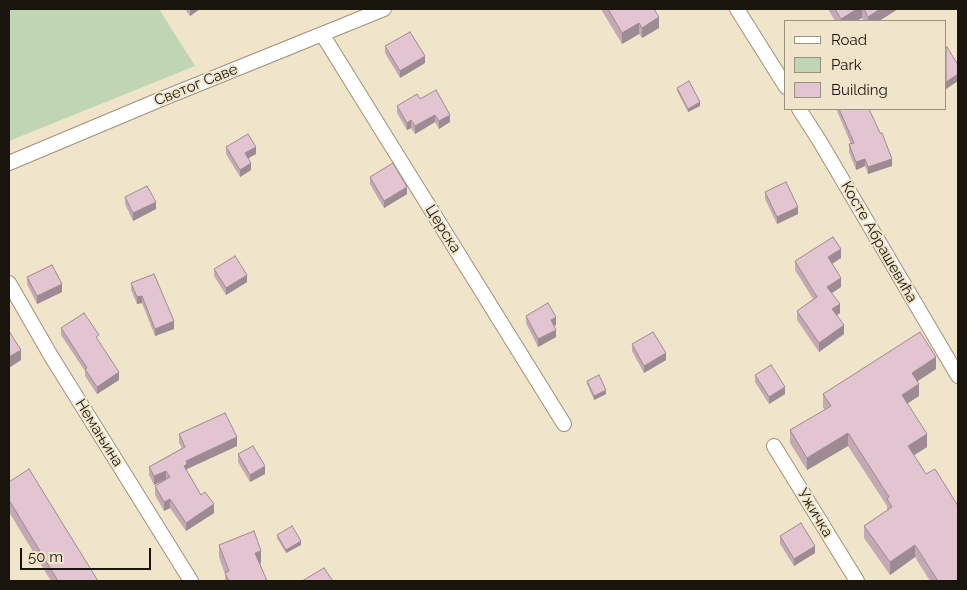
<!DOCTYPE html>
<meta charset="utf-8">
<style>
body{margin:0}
#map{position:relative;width:967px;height:590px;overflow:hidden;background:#f0e4ca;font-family:Raleway,sans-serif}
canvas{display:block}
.frame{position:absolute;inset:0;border:10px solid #1a150c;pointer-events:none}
.legend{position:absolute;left:784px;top:20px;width:162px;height:90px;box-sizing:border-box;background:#f0e4ca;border:1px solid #9a917e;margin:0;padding:6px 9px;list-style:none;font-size:15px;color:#1a150c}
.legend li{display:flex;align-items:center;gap:10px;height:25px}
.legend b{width:25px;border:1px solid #9a917e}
.scale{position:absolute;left:20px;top:548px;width:131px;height:22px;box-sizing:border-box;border:2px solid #1a150c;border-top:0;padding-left:6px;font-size:15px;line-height:18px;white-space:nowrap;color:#1a150c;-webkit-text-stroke:4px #f0e4ca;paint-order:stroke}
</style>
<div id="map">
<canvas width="967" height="590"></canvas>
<div class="frame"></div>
<ul class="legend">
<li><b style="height:6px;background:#fff"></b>Road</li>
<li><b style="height:14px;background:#bfd5b3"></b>Park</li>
<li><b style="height:14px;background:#e2c5d0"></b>Building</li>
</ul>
<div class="scale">50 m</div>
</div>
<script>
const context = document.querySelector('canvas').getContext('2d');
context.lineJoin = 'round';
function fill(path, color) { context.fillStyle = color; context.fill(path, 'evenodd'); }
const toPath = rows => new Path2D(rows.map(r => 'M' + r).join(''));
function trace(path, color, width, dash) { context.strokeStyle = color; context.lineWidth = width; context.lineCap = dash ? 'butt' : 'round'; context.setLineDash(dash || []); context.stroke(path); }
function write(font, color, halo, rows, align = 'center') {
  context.font = font + ' Raleway,sans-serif'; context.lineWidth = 4; context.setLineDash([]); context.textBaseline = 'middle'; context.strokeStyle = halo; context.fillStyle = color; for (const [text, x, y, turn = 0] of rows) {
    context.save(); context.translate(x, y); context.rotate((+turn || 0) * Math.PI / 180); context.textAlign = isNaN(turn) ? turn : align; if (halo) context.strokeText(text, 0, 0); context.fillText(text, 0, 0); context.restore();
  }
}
fill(toPath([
 [9,9,159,9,195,66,9,141]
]), '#bfd5b3');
const minor = toPath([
 [737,9,786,87],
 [322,34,564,424],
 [799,109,819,140,958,376],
 [9,163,159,100,384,9],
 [9,283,51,356,191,581],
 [774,446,857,581]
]);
trace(minor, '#9d917a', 16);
trace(minor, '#fff', 14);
fill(toPath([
 [185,9,200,9,190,16],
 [602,9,654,9,659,28,642,38,639,34,622,44,602,11],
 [828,9,898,9,879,21,864,21,862,18,856,21,835,21],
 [385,46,425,63,400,78,385,53],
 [677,88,700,106,688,112,677,91],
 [420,99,450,122,439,129,435,122,415,134,411,128,407,130,397,113,397,106],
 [837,109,869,109,892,166,868,174,865,166,856,170,849,152,849,144,851,144,837,111],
 [226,147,256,154,248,158,251,170,240,177,226,154],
 [370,177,407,194,384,208,370,184],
 [765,192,798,214,777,224,765,199],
 [125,197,156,209,133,221,125,204],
 [841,258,832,264,841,287,832,293,840,313,837,315,844,334,819,352,797,320,797,311,813,299,795,270,795,261],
 [214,269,247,282,226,295,214,276],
 [27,277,62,292,37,304,27,284],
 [131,283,174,329,155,336,142,303,137,304,131,290],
 [526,316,556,325,554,326,556,337,538,347,526,323],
 [61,328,99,342,119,380,97,394,85,376,85,371,61,335],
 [632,344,666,360,644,373,632,351],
 [936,369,917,381,919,396,907,403,927,447,914,455,958,581,930,581,915,557,890,575,864,538,864,526,887,510,887,506,848,446,807,470,790,443,790,430,825,410,823,407,823,394],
 [755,375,785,394,769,404,755,382],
 [587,381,606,394,594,400,587,384],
 [179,434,237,446,187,469,187,471,201,495,214,513,186,531,170,508,164,511,155,495,155,486,165,480,154,485,149,475,149,467,182,448,179,443],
 [238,454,265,474,250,482,238,462],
 [9,482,98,581,51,581,9,512],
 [277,535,301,545,286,553,277,538],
 [780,536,815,553,794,566,780,544],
 [219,545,261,563,260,564,267,581,225,581,225,574,219,557]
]), '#c2a9b3');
fill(toPath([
 [190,9,200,9,190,16],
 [857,9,862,9,862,18,856,21,841,21,841,19],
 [880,9,898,9,879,21,868,21,868,17],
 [659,17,659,28,642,38,642,28],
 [639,23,639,34,622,44,622,33],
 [425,56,425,63,400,78,400,71],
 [958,74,958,81,946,89,946,82],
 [700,102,700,106,688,112,688,109],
 [435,115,435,122,415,134,415,126],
 [450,115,450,122,439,129,439,121],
 [411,120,411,128,407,130,407,123],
 [256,147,256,154,245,160,245,153],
 [865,159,865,166,856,170,856,162],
 [892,159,892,166,868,174,868,167],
 [251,163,251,170,240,177,240,170],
 [407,187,407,194,384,208,384,201],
 [156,202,156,209,133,221,133,213],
 [798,207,798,214,777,224,777,217],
 [841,249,841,258,828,266,828,257],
 [247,275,247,282,226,295,226,288],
 [841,278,841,287,827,296,827,287],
 [62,284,62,292,37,304,37,296],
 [142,296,142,303,137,304,137,297],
 [840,304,840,313,832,318,832,309],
 [556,317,556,325,551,327,551,320],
 [174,321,174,329,155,336,155,329],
 [844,325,844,334,819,352,819,343],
 [556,330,556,337,538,347,538,339],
 [21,350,21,360,9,368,9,357],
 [666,353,666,360,644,373,644,366],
 [936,357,936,369,912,385,912,373],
 [119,372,119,380,97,394,97,387],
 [919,384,919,396,902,407,902,395],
 [785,387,785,394,769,404,769,397],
 [606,390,606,394,594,400,594,396],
 [848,433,848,446,807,470,807,458],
 [927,434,927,447,908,459,908,446],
 [237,437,237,446,187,469,187,473,184,466,186,461],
 [265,466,265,474,250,482,250,475],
 [166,471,166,479,154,485,154,476],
 [170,499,170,508,164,511,164,502],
 [214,504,214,513,186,531,186,523],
 [301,541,301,545,286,553,286,550],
 [915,545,915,557,890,575,890,562],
 [815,546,815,553,794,566,794,559],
 [261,551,261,563,255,565,255,553]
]), '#9e8a92');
const building = toPath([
 [608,9,654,9,659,17,642,28,639,23,622,33,608,9],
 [835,9,857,9,841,19,835,9],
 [864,9,880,9,868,17,864,9],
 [410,32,425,56,400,71,385,46,410,32],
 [947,47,958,65,958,74,946,82,946,48,947,47],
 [689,81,700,102,688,109,677,88,689,81],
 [436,90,450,115,439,121,435,115,415,126,411,120,407,123,397,106,417,94,420,99,436,90],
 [839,109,869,109,880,133,882,133,892,159,868,167,865,159,856,162,849,144,854,143,839,109],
 [248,134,256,147,245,153,251,163,240,170,226,147,248,134],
 [393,163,407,187,384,201,370,177,393,163],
 [786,182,798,207,777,217,765,192,786,182],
 [147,186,156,202,133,213,125,197,147,186],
 [833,237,841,249,828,257,841,278,827,287,840,304,832,309,844,325,819,343,797,311,817,297,795,261,833,237],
 [235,256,247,275,226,288,214,269,235,256],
 [52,265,62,284,37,296,27,277,52,265],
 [154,274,174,321,155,329,142,296,137,297,131,283,154,274],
 [548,303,556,317,551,320,556,330,538,339,526,316,548,303],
 [84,313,99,335,96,337,119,372,97,387,85,369,87,368,61,328,84,313],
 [9,331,21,350,9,357,9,331],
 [653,332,666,353,644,366,632,344,653,332],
 [920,332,936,357,912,373,919,384,902,395,927,434,908,446,926,474,935,469,958,506,958,581,938,581,915,545,890,562,864,526,892,507,887,499,889,497,848,433,807,458,790,430,831,406,823,394,920,332],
 [771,365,785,387,769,397,755,375,771,365],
 [599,375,606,390,594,396,587,381,599,375],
 [225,413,237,437,186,461,187,464,184,466,201,495,205,492,214,504,186,523,170,499,164,502,155,486,170,477,166,471,154,476,149,467,185,447,179,434,225,413],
 [253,446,265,466,250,475,238,454,253,446],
 [29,469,98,581,58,581,9,500,9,482,29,469],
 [801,523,815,546,794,559,780,536,801,523],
 [292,526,301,541,286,550,277,535,292,526],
 [254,531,261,551,255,553,267,581,229,581,225,573,229,571,219,545,254,531],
 [324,568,333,581,302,581,324,568]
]);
fill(building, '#e2c5d0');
trace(building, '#9e8a92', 1);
write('15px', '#1a150c', '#f0e4ca', [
 ["Светог Саве",196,85,-22],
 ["Церска",443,229,58],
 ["Косте Абрашевића",879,242,60],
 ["Немањина",99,433,58],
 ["Ужичка",815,513,59]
]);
</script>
